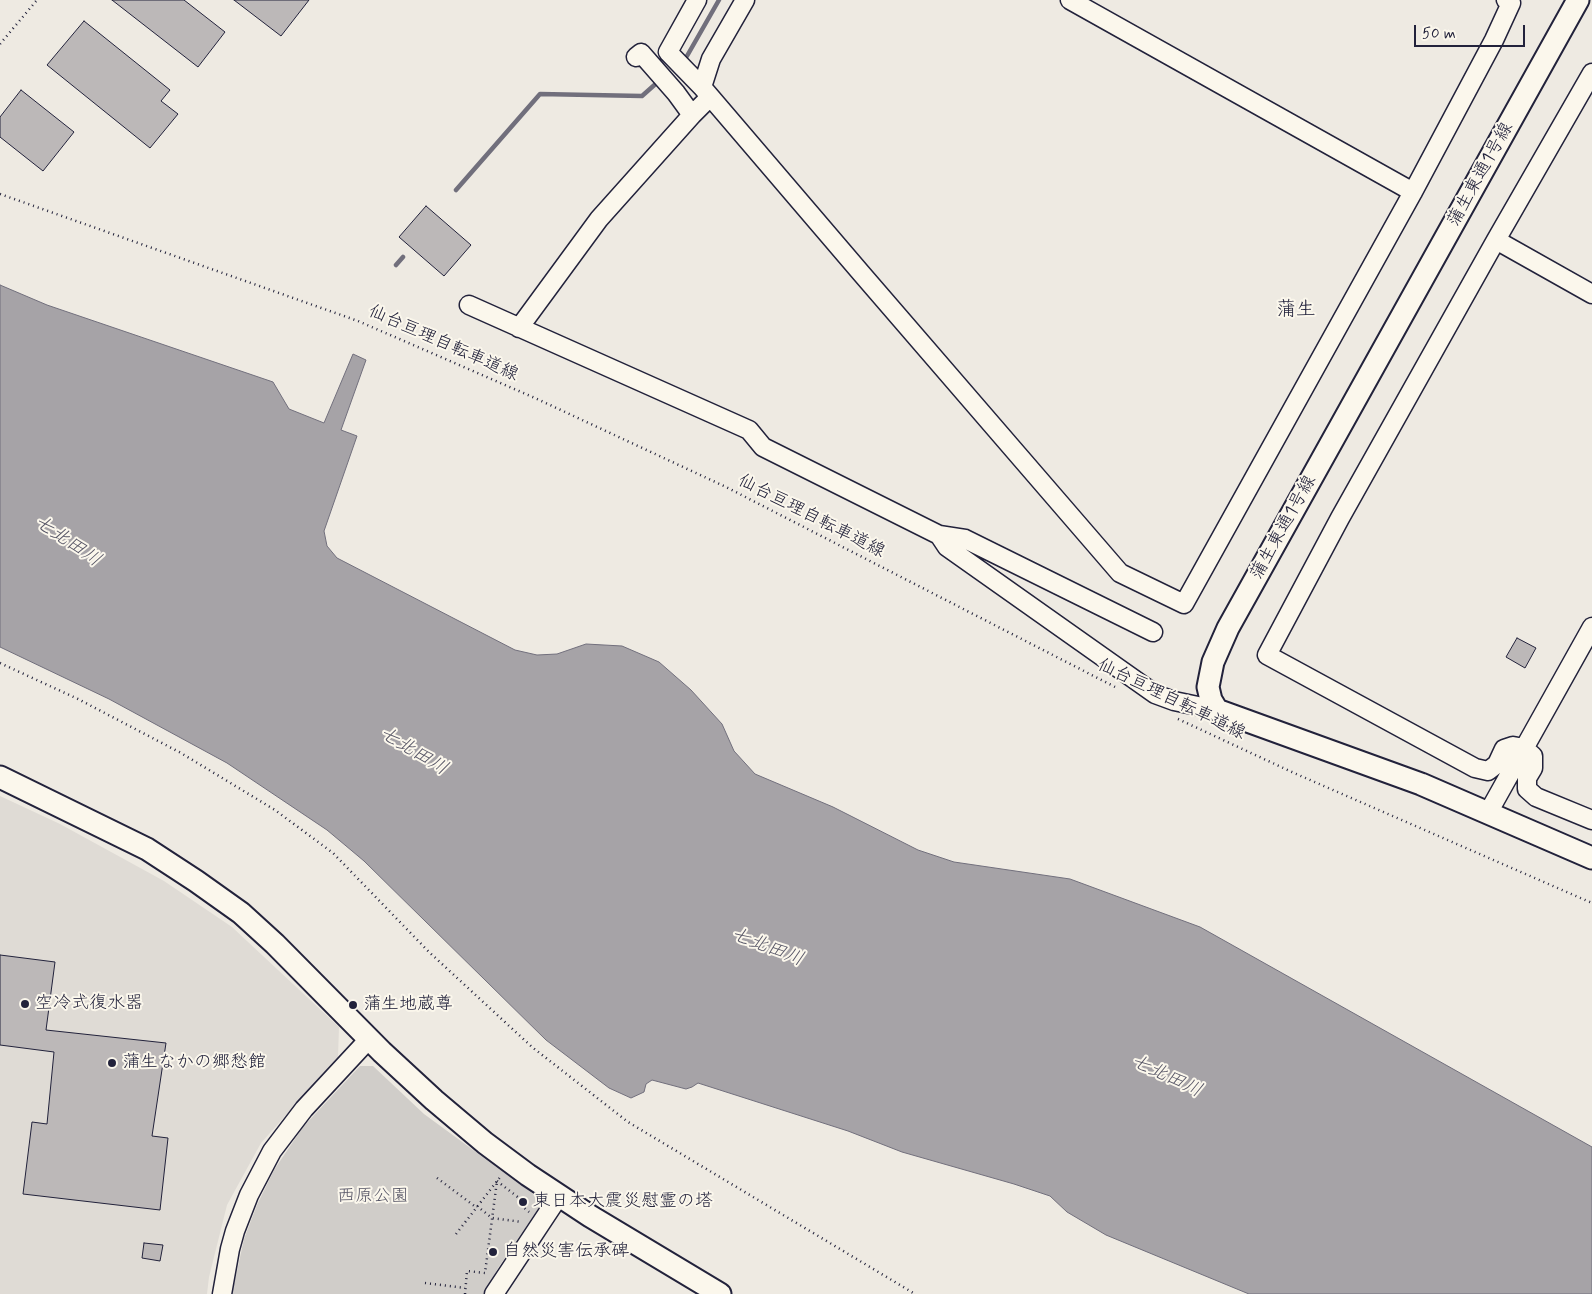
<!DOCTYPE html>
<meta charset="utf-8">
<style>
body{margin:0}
#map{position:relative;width:1592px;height:1294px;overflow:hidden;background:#eeeae2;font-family:Mynerve,sans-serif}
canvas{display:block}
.scale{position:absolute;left:1414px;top:25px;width:111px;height:22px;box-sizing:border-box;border:2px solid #22223b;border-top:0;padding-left:6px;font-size:15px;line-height:18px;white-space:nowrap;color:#22223b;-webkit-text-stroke:4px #fbf7ec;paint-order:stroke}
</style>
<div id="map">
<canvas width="1592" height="1294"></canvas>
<div class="scale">50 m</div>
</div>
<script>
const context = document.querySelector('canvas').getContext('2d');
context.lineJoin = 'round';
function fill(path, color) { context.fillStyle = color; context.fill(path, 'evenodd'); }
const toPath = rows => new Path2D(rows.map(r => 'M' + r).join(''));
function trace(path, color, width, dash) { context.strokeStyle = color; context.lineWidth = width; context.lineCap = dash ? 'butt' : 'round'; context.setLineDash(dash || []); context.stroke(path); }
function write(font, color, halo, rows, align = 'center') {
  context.font = font + ' Mynerve,"Klee One",sans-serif'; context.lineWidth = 4; context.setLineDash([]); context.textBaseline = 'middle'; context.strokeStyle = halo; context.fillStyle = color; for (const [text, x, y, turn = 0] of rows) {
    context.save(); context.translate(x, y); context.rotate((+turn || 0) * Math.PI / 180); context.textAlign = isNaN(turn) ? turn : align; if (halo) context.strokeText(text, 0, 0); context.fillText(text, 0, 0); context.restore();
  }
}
fill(toPath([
 [0,796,60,824,164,881,232,927,339,1027,338,1057,261,1143,227,1205,209,1277,207,1294,0,1294]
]), '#dfdbd5');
fill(toPath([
 [360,1066,373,1066,424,1114,536,1196,538,1209,498,1268,484,1294,232,1294,244,1239,257,1205,274,1170,303,1127]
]), '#d0cdc9');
const water = toPath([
 [0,285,47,305,273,382,289,409,324,423,353,354,366,360,341,430,357,436,324,531,327,546,337,558,515,650,537,655,557,654,586,644,622,646,659,662,691,690,722,724,734,751,755,774,833,807,918,850,954,862,1070,879,1200,927,1592,1147,1592,1294,1249,1294,1106,1235,1067,1212,1050,1196,1014,1184,902,1152,848,1131,698,1083,692,1087,686,1089,652,1080,646,1084,644,1092,631,1098,609,1088,546,1040,364,861,327,830,227,763,109,699,0,647,0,285]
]);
fill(water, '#a6a3a7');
trace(water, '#716f7c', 1);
trace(toPath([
 [681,61,687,56,719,0],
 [456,190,540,94,642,96,660,80],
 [396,265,403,257]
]), '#716f7c', 4.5);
const building = toPath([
 [112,0,184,0,225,32,198,67,112,0],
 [234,0,309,0,281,36,234,0],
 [84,21,170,90,161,101,178,114,150,148,47,65,84,21],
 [21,90,74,132,43,171,0,137,0,117,21,90],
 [426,206,471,245,444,276,399,237,426,206],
 [1517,638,1536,648,1525,668,1506,657,1517,638],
 [0,955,55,962,46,1030,166,1043,152,1136,168,1138,160,1210,23,1194,32,1122,47,1124,54,1052,0,1045,0,955],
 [144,1243,163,1245,160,1261,142,1258,144,1243]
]);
fill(building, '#bcb8b8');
trace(building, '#22223b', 1);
const minor = toPath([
 [697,0,668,52,702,87],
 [745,0,711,59,702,87,861,273,1120,573,1184,604,1413,192,1494,40,1511,3,1506,0],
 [1070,0,1413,192],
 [636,57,641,53,676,93,692,115],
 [1592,73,1496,240,1340,518,1267,655,1475,768,1488,771,1497,764,1504,749,1513,746,1524,748,1533,756,1533,768,1527,778,1527,789,1536,797,1592,820],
 [1496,240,1592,294],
 [469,305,749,430,763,447,939,535,965,539,1153,632],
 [519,328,599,219,692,115,710,97],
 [939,535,947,547,1155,694,1174,701,1217,710],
 [1488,813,1592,627],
 [222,1294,230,1249,235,1231,249,1195,272,1151,304,1109,369,1039],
 [494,1294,559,1196]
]);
const tertiary = toPath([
 [1578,0,1228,628,1213,662,1208,687,1211,700,1217,710,1421,784,1592,858],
 [0,777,147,849,196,881,241,913,275,944,382,1052,434,1100,485,1143,528,1175,590,1216,720,1294]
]);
trace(minor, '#22223b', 21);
trace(tertiary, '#22223b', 25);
trace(toPath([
 [0,44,37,0],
 [0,194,358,321,535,398,726,487,1117,688],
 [0,663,78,699,181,753,275,810,333,853,429,952,532,1047,628,1122,915,1294],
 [1178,719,1294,773,1592,903],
 [437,1178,477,1208],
 [497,1181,519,1198,521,1205,529,1212],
 [477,1206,492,1218,522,1222],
 [456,1234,501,1176],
 [425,1283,465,1288],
 [465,1294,467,1271,485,1273,497,1181]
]), '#22223b', 2.5, [1, 4]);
trace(minor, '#fbf7ec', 18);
trace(tertiary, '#fbf7ec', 21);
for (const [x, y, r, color] of [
 [25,1004,5,"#22223b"],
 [353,1005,5,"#22223b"],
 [112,1063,5,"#22223b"],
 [523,1202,5,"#22223b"],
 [493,1252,5,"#22223b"]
]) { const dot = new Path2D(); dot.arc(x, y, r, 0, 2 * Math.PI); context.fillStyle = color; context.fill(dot); trace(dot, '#fbf7ec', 2); }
write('18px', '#22223b', '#fbf7ec', [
 ["蒲生東通1号線",1481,175,-61],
 ["仙台亘理自転車道線",443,344,24],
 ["仙台亘理自転車道線",811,517,27],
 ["蒲生東通1号線",1284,528,-61],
 ["仙台亘理自転車道線",1171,700,26]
]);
write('18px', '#22223b', '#fbf7ec', [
 ["空冷式復水器",35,1004],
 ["蒲生地蔵尊",363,1005],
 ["蒲生なかの郷愁館",122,1063],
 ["東日本大震災慰霊の塔",533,1202],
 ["自然災害伝承碑",503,1252]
], 'left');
write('18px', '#565566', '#fbf7ec', [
 ["西原公園",373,1197]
]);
write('italic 19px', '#575666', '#fbf7ec', [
 ["七北田川",67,542,34],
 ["七北田川",413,752,31],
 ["七北田川",767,948,21],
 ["七北田川",1166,1077,25]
]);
write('20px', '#22223b', '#fbf7ec', [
 ["蒲生",1296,311]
]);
</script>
